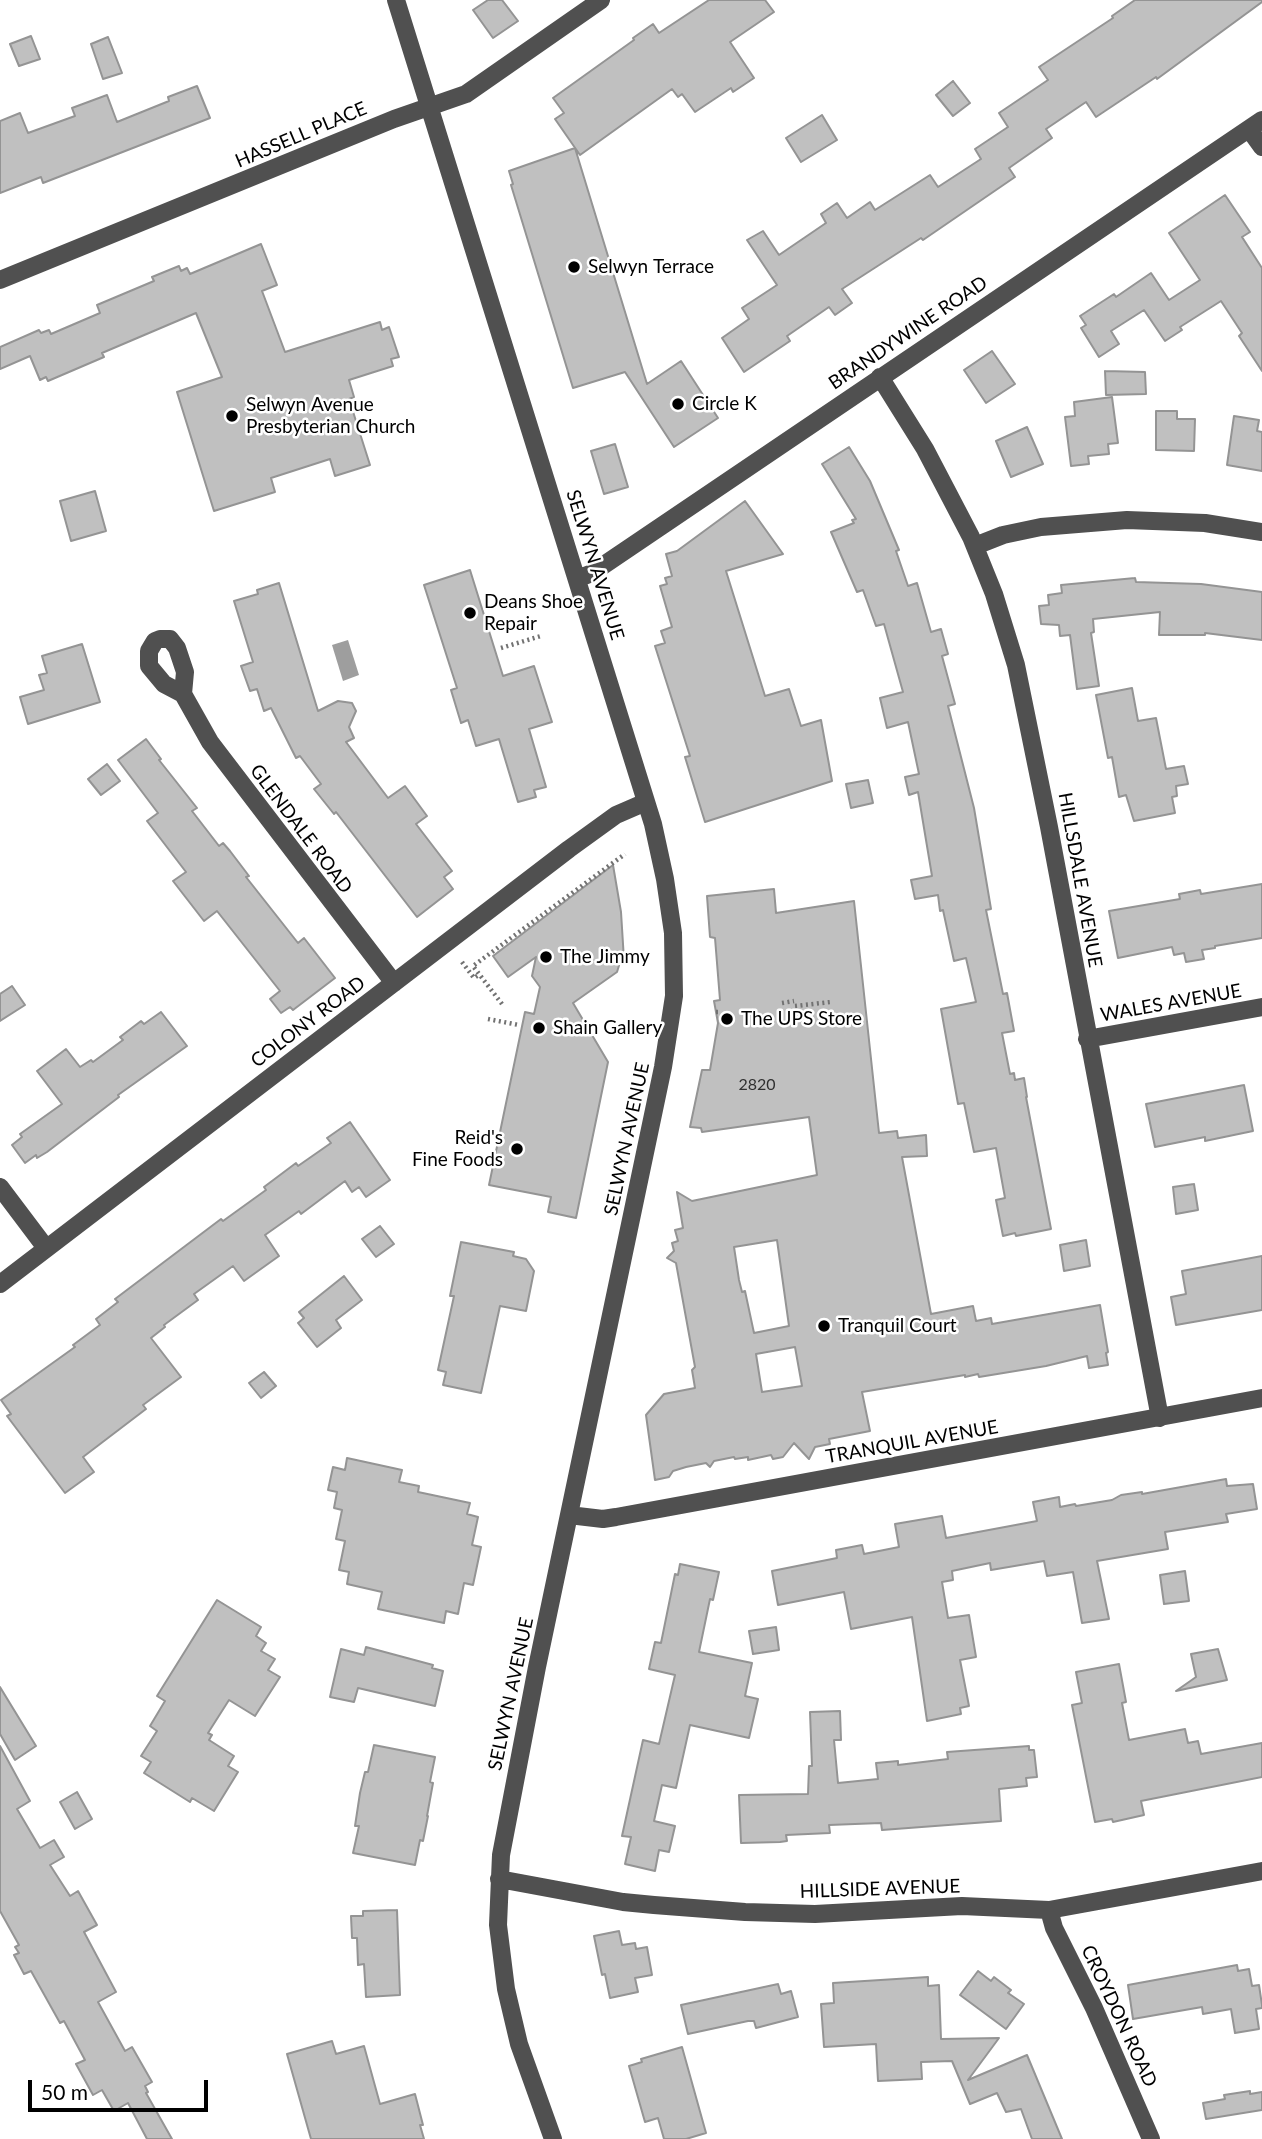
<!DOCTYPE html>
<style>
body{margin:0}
#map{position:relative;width:1262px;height:2139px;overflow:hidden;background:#fff;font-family:Lato,sans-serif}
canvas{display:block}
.scale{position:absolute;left:28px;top:2080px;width:180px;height:32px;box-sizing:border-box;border:4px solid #000;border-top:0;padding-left:9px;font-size:21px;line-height:24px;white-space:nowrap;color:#000;-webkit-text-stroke:5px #fff;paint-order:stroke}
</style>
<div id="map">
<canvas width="1262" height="2139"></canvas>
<div class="scale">50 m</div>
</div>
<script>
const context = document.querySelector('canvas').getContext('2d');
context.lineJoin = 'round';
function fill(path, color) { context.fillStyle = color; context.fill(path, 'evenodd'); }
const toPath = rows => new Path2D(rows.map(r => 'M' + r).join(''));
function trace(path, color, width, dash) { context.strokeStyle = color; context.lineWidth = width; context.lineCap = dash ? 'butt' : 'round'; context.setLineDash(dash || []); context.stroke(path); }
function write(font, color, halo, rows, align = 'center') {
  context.font = font + ' Lato,sans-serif'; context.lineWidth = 5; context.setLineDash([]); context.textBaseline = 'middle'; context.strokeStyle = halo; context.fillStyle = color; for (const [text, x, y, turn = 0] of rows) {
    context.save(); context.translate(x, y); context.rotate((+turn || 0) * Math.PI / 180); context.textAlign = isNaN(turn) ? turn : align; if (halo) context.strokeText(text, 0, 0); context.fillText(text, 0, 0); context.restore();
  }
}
fill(toPath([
 [348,640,359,675,343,681,332,645]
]), '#9e9e9e');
const building = toPath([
 [488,0,502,0,518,21,493,38,473,10,488,0],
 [709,0,765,0,774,12,730,42,754,78,733,92,731,88,695,112,682,94,678,97,672,89,580,155,555,119,564,113,553,98,634,40,633,38,653,24,659,33,709,0],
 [1135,0,1262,0,1262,2,1157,79,1156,77,1096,117,1086,102,1046,129,1052,138,1009,168,1015,177,923,240,921,238,842,289,852,303,835,315,829,307,787,336,790,341,744,372,722,338,749,319,742,308,777,285,747,240,763,231,779,255,826,223,821,214,837,203,847,218,870,202,875,210,930,175,938,187,981,159,975,149,1008,127,999,113,1048,80,1039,67,1113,18,1112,16,1135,0],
 [31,36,40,59,19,66,10,44,31,36],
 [108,37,122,73,103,79,91,44,108,37],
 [953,81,970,103,953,116,936,95,953,81],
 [197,86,210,118,43,183,41,177,0,193,0,121,20,113,28,133,75,116,72,108,107,95,117,122,169,101,168,97,197,86],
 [822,115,837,140,801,162,786,138,822,115],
 [575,148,647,384,681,361,718,418,674,447,625,372,573,388,511,185,513,184,509,171,575,148],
 [1225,195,1250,232,1242,237,1262,268,1262,371,1239,336,1242,333,1221,301,1180,327,1182,330,1165,341,1144,310,1111,331,1119,344,1099,357,1081,328,1086,325,1080,316,1114,294,1116,297,1151,273,1169,300,1200,280,1169,233,1225,195],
 [261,244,277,285,262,291,285,352,380,322,382,330,389,327,399,357,391,359,393,366,349,380,354,397,349,399,370,465,335,476,330,459,271,478,275,492,214,511,177,392,222,377,196,313,102,353,104,357,48,381,46,377,40,380,30,356,0,369,0,347,39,330,41,333,49,330,51,334,100,313,97,305,154,281,152,277,179,266,181,271,187,268,190,274,261,244],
 [992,351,1015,384,986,403,964,370,992,351],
 [1105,371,1145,372,1146,394,1106,395,1105,371],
 [1112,397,1118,443,1108,444,1109,454,1088,456,1089,464,1071,466,1065,417,1075,416,1074,402,1112,397],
 [1156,411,1177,411,1177,419,1195,419,1194,451,1156,450,1156,411],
 [1234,416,1259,420,1257,431,1262,432,1262,471,1227,465,1234,416],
 [1027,427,1043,464,1011,477,996,441,1027,427],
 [615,444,628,487,604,494,591,451,615,444],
 [849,447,870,481,899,550,896,551,908,586,917,583,931,632,941,629,948,654,942,656,955,704,948,706,974,808,991,909,986,910,1003,994,1007,993,1014,1031,1002,1033,1010,1074,1014,1073,1015,1080,1024,1078,1027,1097,1026,1097,1051,1229,1016,1236,1015,1233,1003,1236,996,1200,1005,1198,996,1148,974,1152,964,1103,958,1104,941,1009,976,1002,966,958,954,961,943,910,940,911,938,895,915,899,911,880,932,876,918,792,909,795,905,777,919,774,908,722,887,728,880,698,903,692,884,624,876,626,863,590,857,592,831,532,854,523,852,520,856,519,822,464,849,447],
 [95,491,106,531,71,541,60,501,95,491],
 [745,501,783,554,726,571,765,696,789,689,801,726,821,720,832,781,705,822,685,757,690,756,655,646,665,643,661,631,672,627,660,586,667,584,665,578,672,576,666,554,677,551,745,501],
 [470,570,503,676,534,666,552,722,529,729,546,787,534,790,536,797,518,802,499,739,476,746,468,720,461,723,451,690,457,688,424,585,470,570],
 [1135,578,1136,582,1201,584,1262,592,1262,640,1205,633,1205,635,1159,635,1160,612,1093,619,1094,632,1091,633,1099,686,1077,689,1070,635,1060,636,1059,625,1041,624,1039,606,1049,605,1048,595,1062,593,1061,585,1135,578],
 [279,583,318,711,338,701,352,703,356,711,349,727,354,738,346,742,388,798,405,786,427,816,416,824,452,871,444,877,453,889,417,917,336,812,334,814,314,789,321,784,300,756,296,758,271,708,264,711,257,689,250,691,241,666,253,662,234,601,258,594,257,590,279,583],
 [82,644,100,702,28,724,20,697,44,690,39,675,47,673,42,656,82,644],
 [1132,688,1138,721,1156,718,1166,769,1184,766,1188,784,1176,786,1177,796,1172,797,1175,813,1134,821,1126,795,1119,797,1112,757,1108,758,1096,695,1132,688],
 [146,739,161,759,159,760,197,808,192,811,219,846,223,843,230,851,249,876,246,877,298,943,304,938,335,978,293,1010,290,1007,281,1013,270,999,280,991,217,911,204,921,173,881,186,872,147,821,158,813,118,760,146,739],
 [107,764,120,781,101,795,88,779,107,764],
 [868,780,873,803,851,808,846,784,868,780],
 [613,865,621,912,624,960,621,959,617,972,573,1003,608,1062,576,1218,548,1212,551,1197,489,1185,525,1012,534,1014,540,987,532,976,536,957,508,977,493,956,613,865],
 [1262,884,1262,938,1215,946,1215,948,1202,950,1204,959,1186,962,1184,953,1174,955,1172,947,1118,958,1109,911,1180,899,1179,894,1200,890,1201,894,1262,884],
 [774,889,776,913,854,901,879,1133,897,1131,898,1138,926,1135,927,1156,902,1157,931,1314,973,1306,976,1321,991,1318,992,1324,1100,1305,1108,1352,1106,1353,1108,1365,1089,1368,1087,1356,1046,1366,979,1377,978,1374,965,1377,965,1375,862,1392,870,1431,829,1439,830,1444,815,1447,809,1459,794,1443,783,1457,773,1459,771,1455,748,1460,748,1457,735,1459,734,1457,714,1461,710,1467,706,1463,686,1467,673,1471,669,1477,655,1480,646,1415,664,1394,695,1388,692,1370,695,1367,676,1263,667,1258,674,1251,672,1243,678,1241,675,1230,683,1228,677,1192,692,1201,817,1175,809,1117,702,1132,701,1128,690,1127,702,1070,710,1070,718,1023,714,1001,720,1000,715,938,710,937,707,896,774,889],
 [777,1240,789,1326,754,1333,745,1291,742,1292,739,1280,734,1247,777,1240],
 [795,1347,802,1386,762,1392,756,1354,795,1347],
 [12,986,25,1005,0,1021,0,994,12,986],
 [161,1012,187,1046,118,1095,119,1097,47,1152,37,1158,36,1155,25,1163,12,1145,22,1137,20,1134,62,1104,37,1071,66,1049,80,1067,91,1060,93,1062,123,1040,120,1037,141,1021,144,1024,161,1012],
 [1244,1085,1253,1131,1205,1141,1205,1137,1155,1147,1146,1104,1244,1085],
 [350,1122,390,1180,366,1197,359,1187,352,1192,345,1181,301,1214,299,1211,265,1235,279,1256,244,1281,233,1266,194,1294,198,1300,164,1325,165,1327,151,1338,181,1377,143,1405,146,1409,83,1457,94,1472,65,1493,7,1416,11,1414,1,1400,75,1347,73,1345,100,1325,96,1319,118,1302,115,1299,221,1219,223,1221,266,1190,264,1187,296,1163,298,1166,331,1143,327,1138,350,1122],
 [1194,1184,1198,1210,1176,1214,1173,1187,1194,1184],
 [380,1226,394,1244,376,1257,362,1239,380,1226],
 [1086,1240,1090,1266,1064,1271,1060,1245,1086,1240],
 [461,1242,514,1252,513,1256,526,1259,534,1271,526,1311,500,1306,481,1393,443,1385,446,1372,438,1370,454,1296,450,1296,461,1242],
 [1262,1256,1262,1310,1176,1325,1171,1297,1186,1294,1182,1271,1262,1256],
 [344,1276,362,1300,336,1320,341,1328,317,1347,298,1323,304,1318,299,1312,344,1276],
 [264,1372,276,1386,261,1398,249,1383,264,1372],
 [347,1458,402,1470,399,1482,419,1486,418,1492,470,1503,467,1514,478,1517,472,1545,481,1547,473,1585,464,1583,458,1614,446,1611,444,1623,378,1609,382,1592,347,1584,349,1572,339,1570,345,1541,336,1539,342,1510,334,1508,337,1492,328,1490,333,1467,345,1470,347,1458],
 [1226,1479,1227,1486,1253,1484,1257,1509,1226,1514,1228,1522,1165,1532,1168,1549,1097,1561,1109,1619,1082,1623,1073,1572,1047,1576,1044,1561,991,1570,990,1563,952,1571,953,1580,942,1582,948,1618,969,1615,976,1657,960,1660,969,1706,960,1708,961,1714,927,1721,912,1617,851,1629,844,1592,778,1605,772,1571,837,1558,836,1550,862,1545,864,1554,899,1547,895,1524,942,1516,946,1538,1037,1521,1033,1502,1059,1497,1060,1507,1075,1504,1076,1506,1112,1500,1121,1495,1142,1492,1142,1494,1226,1479],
 [680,1564,719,1572,713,1600,710,1599,699,1652,752,1663,745,1696,758,1699,749,1738,690,1725,676,1788,662,1785,654,1821,675,1826,669,1852,659,1850,655,1871,625,1864,631,1837,622,1836,643,1740,659,1744,675,1675,649,1669,655,1642,661,1643,675,1574,678,1575,680,1564],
 [1185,1571,1189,1601,1164,1604,1160,1575,1185,1571],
 [217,1600,261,1627,256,1636,266,1643,261,1651,275,1659,268,1670,280,1677,255,1716,229,1700,208,1733,212,1735,209,1740,234,1756,228,1766,238,1772,214,1811,192,1798,190,1802,144,1773,151,1762,141,1756,157,1731,150,1726,165,1701,157,1696,217,1600],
 [776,1627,779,1650,753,1654,749,1631,776,1627],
 [366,1647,433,1665,432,1668,443,1671,435,1706,358,1688,354,1702,330,1697,341,1649,364,1655,366,1647],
 [1218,1649,1227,1680,1176,1691,1196,1677,1191,1654,1218,1649],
 [1119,1664,1126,1702,1122,1703,1129,1740,1185,1729,1188,1743,1198,1741,1201,1754,1262,1743,1262,1777,1141,1801,1144,1815,1113,1822,1112,1819,1095,1822,1072,1705,1082,1703,1076,1672,1119,1664],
 [0,1687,36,1746,15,1760,0,1734,0,1687],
 [840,1711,841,1740,834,1740,838,1783,878,1779,876,1763,898,1761,898,1765,948,1759,947,1752,1029,1746,1029,1750,1034,1750,1037,1777,1026,1778,1027,1786,999,1789,1001,1821,882,1830,881,1823,829,1825,830,1833,786,1835,787,1841,780,1842,741,1843,739,1795,808,1794,809,1766,812,1766,810,1712,840,1711],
 [374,1745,435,1757,430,1782,433,1783,427,1816,428,1816,423,1841,420,1840,415,1865,353,1853,359,1826,355,1826,360,1793,365,1772,368,1772,374,1745],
 [0,1746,30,1801,17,1809,40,1848,54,1840,64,1857,50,1865,70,1896,78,1891,97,1925,84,1932,116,1992,98,2002,125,2051,132,2047,152,2082,145,2086,148,2092,146,2093,172,2139,147,2139,128,2103,114,2111,102,2090,93,2095,76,2064,85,2060,64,2021,60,2023,31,1971,24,1974,14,1955,19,1953,15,1947,19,1945,0,1911,0,1746],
 [77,1792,92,1819,75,1829,60,1802,77,1792],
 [397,1910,400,1995,366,1997,364,1964,358,1965,357,1938,352,1938,351,1916,363,1916,363,1911,397,1910],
 [619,1931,622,1945,635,1943,636,1949,647,1947,652,1975,635,1978,638,1992,610,1998,605,1974,602,1975,594,1936,619,1931],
 [1237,1965,1238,1971,1249,1969,1252,1986,1259,1985,1262,2005,1262,2008,1256,2009,1259,2029,1235,2033,1231,2009,1203,2014,1202,2007,1133,2019,1128,1985,1237,1965],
 [978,1971,991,1981,994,1977,1011,1990,1008,1993,1024,2004,1006,2029,960,1995,978,1971],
 [928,1977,928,1986,939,1985,941,2039,999,2038,968,2080,1027,2055,1062,2139,1032,2139,1021,2109,1006,2112,997,2093,970,2104,952,2061,921,2062,922,2079,878,2081,876,2044,824,2047,821,2004,834,2003,833,1983,928,1977],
 [778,1984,781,1994,791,1991,798,2017,756,2028,754,2021,748,2021,688,2034,681,2005,778,1984],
 [332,2041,336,2054,364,2046,380,2104,415,2094,423,2125,420,2125,424,2139,311,2139,287,2054,332,2041],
 [682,2047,706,2133,686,2139,664,2139,658,2118,645,2122,629,2066,642,2062,641,2059,682,2047],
 [1250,2091,1250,2094,1262,2092,1262,2110,1206,2119,1203,2103,1225,2099,1224,2095,1250,2091]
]);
fill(building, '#c0c0c0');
trace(building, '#949494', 2);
trace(toPath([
 [501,648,541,636],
 [462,962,474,978,480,974],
 [782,1003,794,1001],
 [502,1004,473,966,625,854],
 [795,1006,831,1002],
 [716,1012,719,1012],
 [488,1019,519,1025]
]), '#727272', 4.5, [2, 3.5]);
trace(toPath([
 [396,0,653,824,665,879,673,933,674,996,663,1067,537,1667,501,1855,498,1925,506,1989,519,2044,553,2139],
 [1249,129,1262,147],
 [0,280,394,119,466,94,601,0],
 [880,377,925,449,971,537,994,594,1016,665,1049,827,1160,1418],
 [975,546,1003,535,1041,527,1127,520,1205,523,1262,532],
 [577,579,592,573,1262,120],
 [183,694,164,684,149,666,149,651,155,641,160,639,170,639,177,648,185,672,183,694,210,742,394,983],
 [1087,1039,1262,1007],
 [0,1187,46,1248],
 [0,1284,569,849,616,815,646,802],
 [569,1515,603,1519,616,1517,1262,1398],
 [499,1879,623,1902,654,1905,745,1912,815,1914,962,1906,1049,1910,1262,1871],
 [1049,1910,1054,1928,1094,2008,1151,2139]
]), '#505050', 18);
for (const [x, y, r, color] of [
 [574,267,7,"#000"],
 [678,404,7,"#000"],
 [232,416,7,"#000"],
 [470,613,7,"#000"],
 [546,957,7,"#000"],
 [727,1019,7,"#000"],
 [539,1028,7,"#000"],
 [517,1149,7,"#000"],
 [824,1326,7,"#000"]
]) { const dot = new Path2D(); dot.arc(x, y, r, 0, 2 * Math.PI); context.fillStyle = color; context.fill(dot); trace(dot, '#fff', 2.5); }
write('16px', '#303030', null, [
 ["2820",757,1085]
]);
write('19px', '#000', '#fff', [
 ["HASSELL PLACE",301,135,-23],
 ["BRANDYWINE ROAD",908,333,-34],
 ["SELWYN AVENUE",595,565,73],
 ["GLENDALE ROAD",301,829,53],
 ["HILLSDALE AVENUE",1080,880,80],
 ["WALES AVENUE",1171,1003,-10],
 ["COLONY ROAD",308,1022,-37],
 ["SELWYN AVENUE",627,1139,-78],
 ["TRANQUIL AVENUE",912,1442,-10],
 ["SELWYN AVENUE",511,1694,-78],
 ["HILLSIDE AVENUE",880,1889,-2],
 ["CROYDON ROAD",1119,2016,65]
]);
write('19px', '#000', '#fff', [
 ["Selwyn Terrace",588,267],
 ["Circle K",692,404],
 ["Selwyn Avenue",246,405],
 ["Presbyterian Church",246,427],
 ["Deans Shoe",484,602],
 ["Repair",484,624],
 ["The Jimmy",560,957],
 ["The UPS Store",741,1019],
 ["Shain Gallery",553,1028],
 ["Reid's",503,1138,"right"],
 ["Fine Foods",503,1160,"right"],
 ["Tranquil Court",838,1326]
], 'left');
</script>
